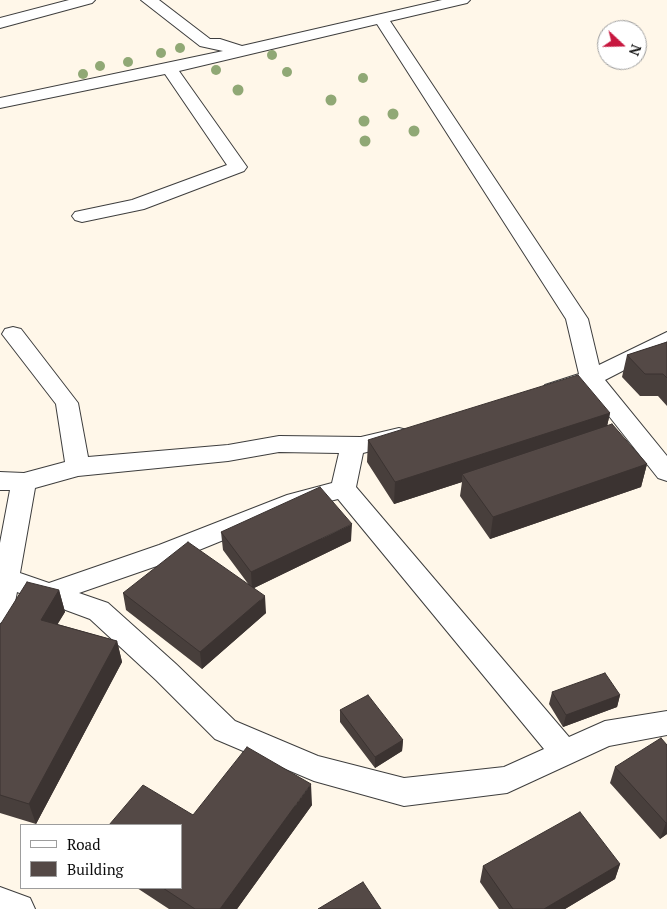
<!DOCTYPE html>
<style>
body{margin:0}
#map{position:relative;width:667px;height:909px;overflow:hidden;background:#fff7e9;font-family:"PT Serif",serif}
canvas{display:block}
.legend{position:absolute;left:20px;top:824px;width:162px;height:65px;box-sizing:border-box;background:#fff;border:1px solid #9d9d9d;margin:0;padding:6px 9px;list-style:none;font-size:15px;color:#0b0b0b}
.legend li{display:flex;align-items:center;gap:10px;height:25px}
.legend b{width:25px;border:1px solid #9d9d9d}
.north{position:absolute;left:597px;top:20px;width:50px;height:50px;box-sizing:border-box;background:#fff;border:1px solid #9d9d9d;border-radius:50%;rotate:111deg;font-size:14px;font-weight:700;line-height:20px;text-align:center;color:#0b0b0b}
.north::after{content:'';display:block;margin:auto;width:18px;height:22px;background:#c7173f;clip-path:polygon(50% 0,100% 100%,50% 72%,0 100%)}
</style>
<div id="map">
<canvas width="667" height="909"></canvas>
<ul class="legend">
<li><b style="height:6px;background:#fff"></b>Road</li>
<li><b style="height:14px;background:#544946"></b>Building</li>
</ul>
<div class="north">N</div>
</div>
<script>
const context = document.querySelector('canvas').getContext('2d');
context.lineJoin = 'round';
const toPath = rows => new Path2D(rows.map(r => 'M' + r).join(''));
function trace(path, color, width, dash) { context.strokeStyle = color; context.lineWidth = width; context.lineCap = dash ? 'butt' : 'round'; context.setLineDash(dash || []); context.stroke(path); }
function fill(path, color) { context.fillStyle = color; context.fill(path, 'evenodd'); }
const minor = toPath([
 [69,0,95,0,92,3,0,28,0,18,69,0],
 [141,0,159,0,210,39,220,39,242,46,442,0,470,0,467,3,390,21,588,319,599,365,667,332,667,348,605,380,667,456,667,481,658,478,586,387,553,398,545,395,542,390,545,385,579,374,566,319,377,24,179,71,247,167,244,171,144,209,82,222,75,220,72,216,75,212,132,200,227,165,165,74,0,108,0,98,223,51,200,46,141,0],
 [13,327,21,329,78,403,88,457,228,445,279,436,361,437,399,428,407,430,411,436,407,442,363,453,356,487,569,737,605,721,667,711,667,735,609,746,507,793,404,806,314,781,215,739,156,680,90,619,17,592,13,612,9,620,0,623,0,543,10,490,0,490,0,472,24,473,65,462,56,404,2,334,5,329,13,327],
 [279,452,339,453,332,483,287,495,159,545,49,583,20,573,35,488,78,476,228,461,279,452],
 [338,499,544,749,504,767,404,778,318,756,235,721,176,664,108,603,79,593,177,559,302,508,338,499],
 [0,887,30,898,35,909,0,909,0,887]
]);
trace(minor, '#3e3e3e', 2);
fill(minor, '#fff');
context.fillStyle = '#90a875';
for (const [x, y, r] of [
 [180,48,5],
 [161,53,5],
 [272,55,5],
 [128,62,5],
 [100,66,5],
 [216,70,5],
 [287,72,5],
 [83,74,5],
 [363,78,5],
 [238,90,5.5],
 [331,100,5.5],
 [393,114,5.5],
 [364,121,5.5],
 [414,131,5.5],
 [365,141,5.5]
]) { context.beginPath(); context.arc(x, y, r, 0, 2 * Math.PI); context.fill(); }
fill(toPath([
 [667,342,667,406,658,396,640,396,622,377,627,355],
 [610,413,607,426,647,464,641,487,490,539,460,496,462,482,394,504,367,462,368,440],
 [221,532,351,541,254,588,266,613,202,669,126,610,123,593,249,585,223,550],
 [59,590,65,612,57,624,117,641,122,662,36,824,0,813,0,625],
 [552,692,620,695,617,707,563,727,549,704],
 [340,710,403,740,402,751,375,768,340,722],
 [667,745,667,834,660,839,610,783,615,767],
 [312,805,237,909,169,909,137,888,181,888,193,815],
 [620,864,615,879,565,909,499,909,480,882,483,866]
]), '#483f3c');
fill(toPath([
 [610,413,605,435,462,474,462,482,394,504,395,482],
 [647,464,641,487,490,539,493,517],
 [352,524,351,541,252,589,251,572],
 [59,590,65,612,47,642,41,620],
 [265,596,266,613,202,669,200,652],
 [117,641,122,662,36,824,29,804],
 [620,695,617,707,563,727,566,715],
 [403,740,402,751,375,768,375,757],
 [311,784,312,805,237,909,220,909],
 [666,823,667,823,667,834,660,839],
 [620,864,615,879,565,909,544,909]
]), '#3b3331');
const building = toPath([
 [667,342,667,378,663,374,645,374,627,355,667,342],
 [578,375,610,413,395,482,368,440,578,375],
 [612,424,647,464,493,517,462,474,612,424],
 [320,487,352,524,251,572,221,532,320,487],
 [188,542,265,596,200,652,123,593,188,542],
 [27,582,59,590,41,620,117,641,29,804,0,795,0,625,27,582],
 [605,673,620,695,566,715,552,692,605,673],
 [368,695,403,740,375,757,340,710,368,695],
 [661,738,667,745,667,823,666,823,615,767,661,738],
 [247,747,311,784,220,909,195,909,163,888,181,888,181,825,109,825,143,785,193,815,247,747],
 [580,812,620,864,544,909,513,909,483,866,580,812],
 [363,882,381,909,318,909,363,882]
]);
fill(building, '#544946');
trace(building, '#3b3331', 1);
</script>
